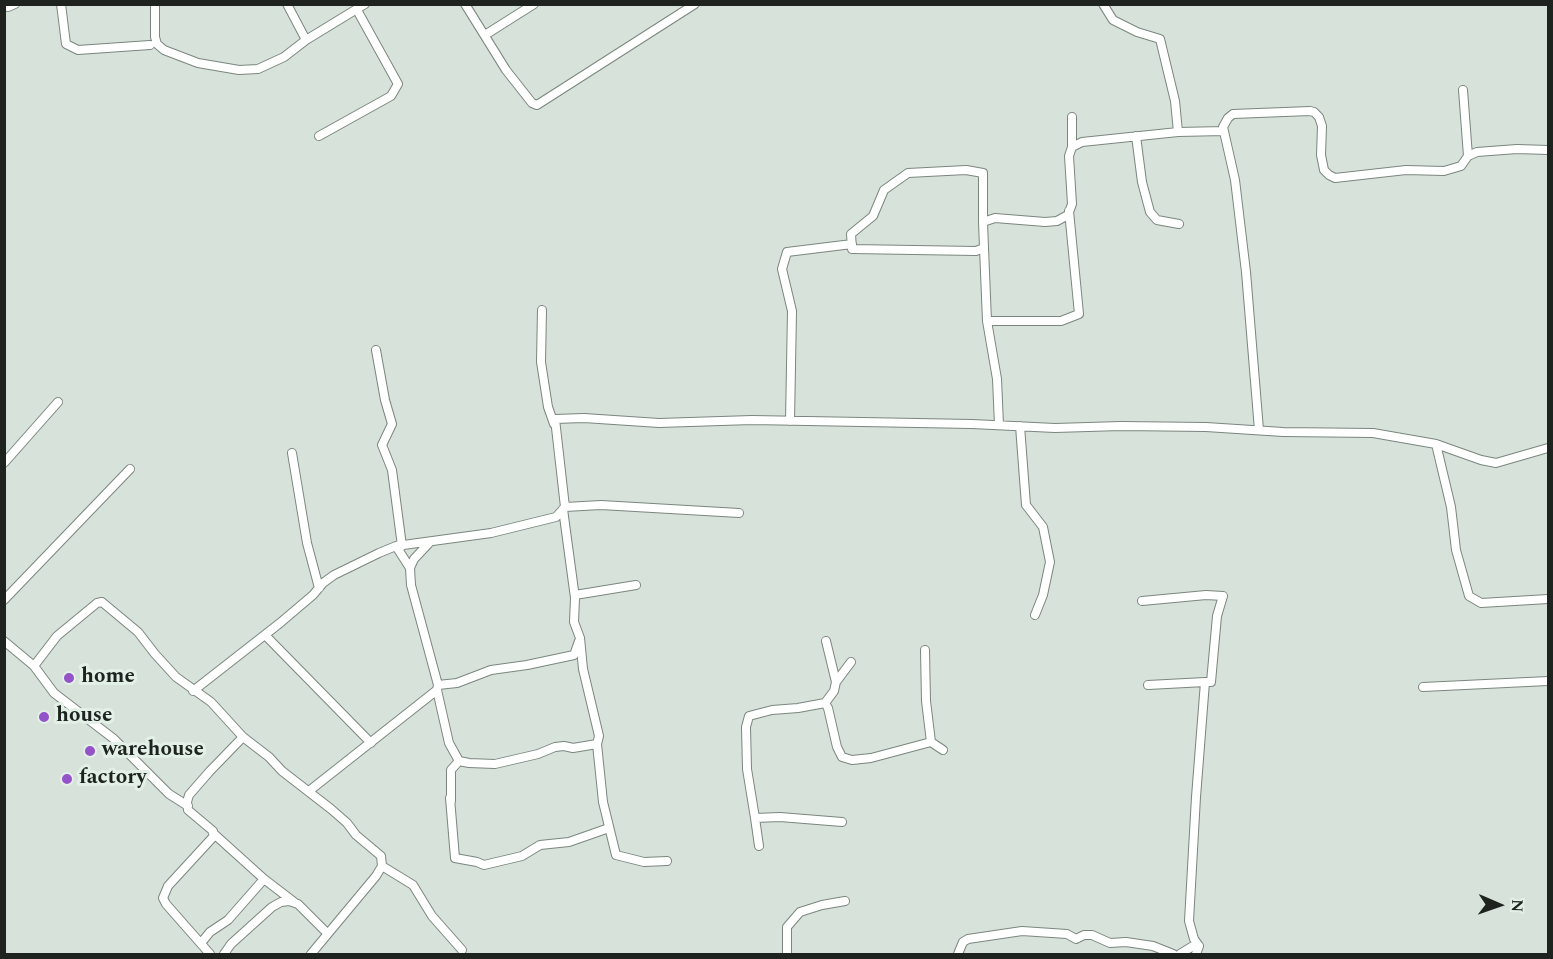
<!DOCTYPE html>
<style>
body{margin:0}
#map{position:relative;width:1553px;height:959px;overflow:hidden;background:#d6e2da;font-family:Spectral,serif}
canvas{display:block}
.frame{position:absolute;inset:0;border:6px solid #1e2320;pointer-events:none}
.north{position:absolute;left:1469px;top:875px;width:60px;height:60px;-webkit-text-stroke:4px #e3f0e7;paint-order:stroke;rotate:92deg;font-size:16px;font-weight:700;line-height:24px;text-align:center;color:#1e2320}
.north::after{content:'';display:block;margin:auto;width:21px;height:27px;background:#1e2320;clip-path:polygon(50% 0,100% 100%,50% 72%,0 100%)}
</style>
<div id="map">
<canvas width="1553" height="959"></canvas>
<div class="frame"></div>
<div class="north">N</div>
</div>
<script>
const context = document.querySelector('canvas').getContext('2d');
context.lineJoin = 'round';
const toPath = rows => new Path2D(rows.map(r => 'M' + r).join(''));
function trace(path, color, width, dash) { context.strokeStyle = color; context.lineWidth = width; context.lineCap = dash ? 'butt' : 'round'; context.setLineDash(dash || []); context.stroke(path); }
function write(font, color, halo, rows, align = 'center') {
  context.font = font + ' Spectral,serif'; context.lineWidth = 6; context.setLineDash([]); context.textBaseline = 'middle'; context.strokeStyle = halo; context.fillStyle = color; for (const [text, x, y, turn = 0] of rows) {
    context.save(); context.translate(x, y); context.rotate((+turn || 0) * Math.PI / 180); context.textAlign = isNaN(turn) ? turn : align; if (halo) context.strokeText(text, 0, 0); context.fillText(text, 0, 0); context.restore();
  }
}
const street = toPath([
 [61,4,66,44,78,50,150,45],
 [155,4,155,37,157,44,164,50,198,63,239,70,258,69,284,57,306,40,365,4],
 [287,4,306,40],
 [465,4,506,70,532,103,537,105,695,4],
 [1103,4,1113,20,1137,32,1160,39,1175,101,1178,132,1224,131],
 [8,7,15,4],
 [485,35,534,4],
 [1463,90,1468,156],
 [319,136,391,96,398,84,357,10],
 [1136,136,1142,182,1150,212,1157,220,1179,224],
 [1072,147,1072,117],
 [983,222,983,173,966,170,908,173,884,190,873,216,851,234,852,249,976,251,984,248,983,222,995,218,1045,222,1057,221,1068,215,1072,204,1069,156,1072,147,1082,142,1178,132],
 [984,248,987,321,1061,321,1079,314,1069,211],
 [542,310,541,362,548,407,554,424],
 [987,321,997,379,999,425],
 [376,350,385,400,392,424,382,445,392,470,402,546],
 [790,421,792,311,782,269,787,252,852,244],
 [1020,426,1026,505,1043,527,1050,562,1043,595,1035,615],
 [1259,430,1246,272,1235,180,1223,127,1228,118,1233,114,1310,111,1314,112,1319,117,1322,126,1321,155,1324,170,1329,175,1335,178,1406,170,1444,171,1461,166,1468,156,1477,152,1517,149,1548,150],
 [1436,444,1451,507,1456,550,1469,596,1481,603,1548,599],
 [292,453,307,543,319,588],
 [4,463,58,402],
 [565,507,601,505,739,513],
 [563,509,575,598,574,622,580,638,583,669,599,736,597,744,603,802,616,855,644,862,667,861],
 [396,546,410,568],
 [575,595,636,585],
 [4,600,130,469],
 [1142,601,1206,595,1223,596,1217,616,1211,682,1205,682,1196,797,1189,921,1194,939,1199,946,1196,954],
 [265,635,371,743],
 [4,641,34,666,54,693,114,739,169,794,188,806],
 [925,650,926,701,931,742,943,750],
 [34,666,57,636,97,603,102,602,138,632,155,654,176,677,211,702,243,737,269,757,282,771,331,809,347,823,356,835,381,856,382,866,376,876,311,954],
 [836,682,851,662],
 [438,685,457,683,491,670,527,665,574,655,579,641],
 [1148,685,1205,682],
 [1423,687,1548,681],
 [437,690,449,743,459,761],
 [193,691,280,623,313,595,323,583,334,575,379,553,396,546,491,533,556,517,565,507,555,419,584,418,659,423,752,420,972,424,1055,428,1121,426,1206,427,1283,432,1373,433,1436,444,1481,460,1496,463,1548,448],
 [825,703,834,691,836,682,826,641],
 [309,791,437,690,438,685,411,585,410,568,414,559,430,542],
 [450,798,455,858,477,862,484,865,522,856,540,845,569,842,609,828],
 [451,801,451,770,459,761,469,763,495,764,538,754,555,747,564,746,573,748,597,744],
 [755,818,747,769,746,727,749,716,772,710,798,708,825,703,828,708,837,747,842,757,852,760,871,758,931,742],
 [213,833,264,879,294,902],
 [759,846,755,818,780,817,842,822],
 [382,866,413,885,432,916,462,950],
 [201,943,210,932,228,920,264,879],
 [210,954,166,904,163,898,168,886,214,836,213,831,188,810,187,802,189,795,210,771,243,737],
 [224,954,231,944,272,907,281,902,289,901,298,904,327,933],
 [787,954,787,927,800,912,822,905,845,901],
 [958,954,963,942,968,939,1022,931,1067,934,1076,939,1084,935,1092,935,1110,943,1126,942,1153,946,1173,954],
 [1180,954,1193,946,1199,946]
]);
trace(street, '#7b867f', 10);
trace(street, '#fff', 8);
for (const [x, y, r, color] of [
 [69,678,6,"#9453c9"],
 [44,717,6,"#9453c9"],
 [90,751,6,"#9453c9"],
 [67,779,6,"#9453c9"]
]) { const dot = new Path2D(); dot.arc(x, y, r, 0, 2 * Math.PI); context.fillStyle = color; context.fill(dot); trace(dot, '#e3f0e7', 2); }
write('bold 21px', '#1e2320', '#e3f0e7', [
 ["home",81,678],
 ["house",56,717],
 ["warehouse",102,751],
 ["factory",79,779]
], 'left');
</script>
